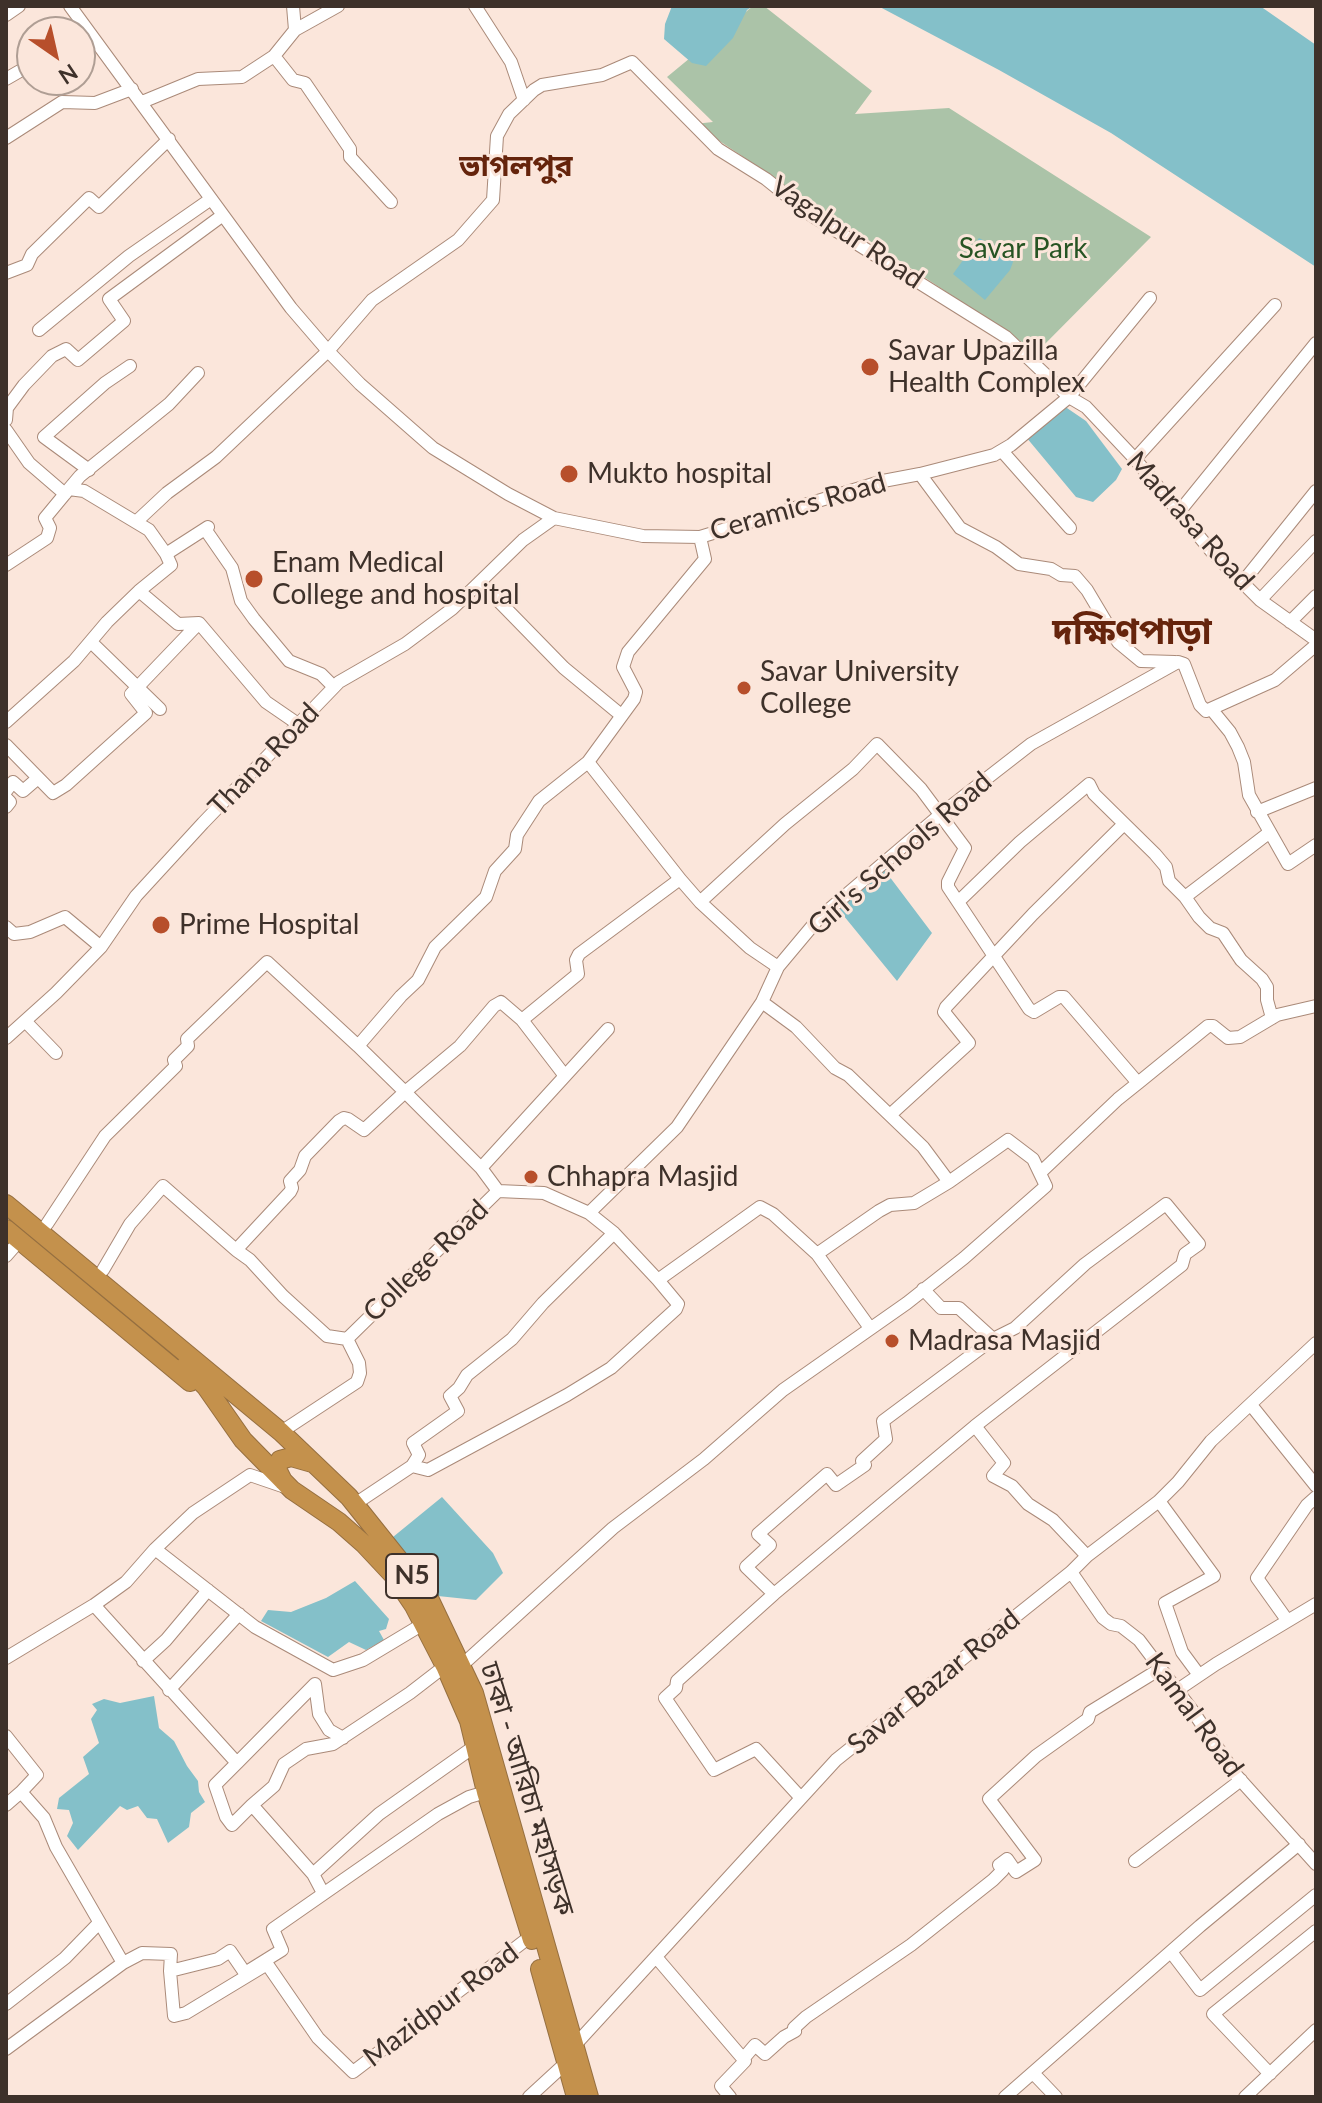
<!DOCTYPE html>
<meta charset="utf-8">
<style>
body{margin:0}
#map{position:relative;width:1322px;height:2103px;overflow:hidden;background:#fbe6db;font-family:Lato,sans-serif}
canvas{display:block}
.frame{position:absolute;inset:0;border:8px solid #3e312a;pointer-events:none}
.north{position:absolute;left:16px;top:16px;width:80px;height:80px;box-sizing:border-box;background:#fbe6db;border:2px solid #af9e94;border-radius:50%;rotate:146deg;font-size:22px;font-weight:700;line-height:32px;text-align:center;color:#3e312a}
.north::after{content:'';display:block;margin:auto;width:28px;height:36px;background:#b74f2b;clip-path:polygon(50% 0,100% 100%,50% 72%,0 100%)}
</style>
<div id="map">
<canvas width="1322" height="2103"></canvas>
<div class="frame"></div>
<div class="north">N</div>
</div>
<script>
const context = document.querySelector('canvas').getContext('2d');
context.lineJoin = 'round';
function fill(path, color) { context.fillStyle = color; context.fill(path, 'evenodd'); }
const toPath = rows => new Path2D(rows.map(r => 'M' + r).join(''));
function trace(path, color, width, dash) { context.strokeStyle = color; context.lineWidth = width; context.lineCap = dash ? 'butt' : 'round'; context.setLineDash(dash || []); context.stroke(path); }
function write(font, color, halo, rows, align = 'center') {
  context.font = font + ' Lato,"Noto Sans Bengali",sans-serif'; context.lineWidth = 6; context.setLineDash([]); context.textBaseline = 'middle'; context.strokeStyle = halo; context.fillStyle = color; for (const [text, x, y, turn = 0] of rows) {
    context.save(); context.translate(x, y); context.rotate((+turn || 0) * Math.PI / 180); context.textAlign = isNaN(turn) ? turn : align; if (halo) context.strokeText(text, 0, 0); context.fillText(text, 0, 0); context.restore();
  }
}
fill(toPath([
 [753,6,764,6,872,91,855,114,949,108,1151,237,1037,352,793,190,787,196,757,166,694,124,713,122,667,77]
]), '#abc3a8');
fill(toPath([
 [672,6,753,6,747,10,733,38,706,66,692,63,664,39,665,24],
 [878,6,1260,6,1316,45,1316,267,1111,133,999,70],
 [979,238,1010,254,1013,262,1010,270,985,300,953,274],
 [1064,406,1086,421,1122,469,1116,480,1093,502,1076,497,1026,437],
 [883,868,932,933,897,981,839,910],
 [442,1497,493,1553,503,1573,476,1600,438,1596,393,1537],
 [355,1581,389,1619,386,1629,379,1631,384,1640,366,1650,349,1642,328,1657,261,1621,268,1610,291,1612,326,1598],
 [154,1696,159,1728,174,1741,187,1766,198,1781,199,1792,205,1802,191,1813,189,1827,168,1843,157,1819,147,1818,138,1806,127,1810,120,1806,78,1850,67,1836,73,1823,69,1810,57,1809,59,1798,89,1774,83,1757,99,1743,91,1719,97,1710,92,1704,104,1699,120,1703]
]), '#84c0c9');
const minor = toPath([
 [70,6,291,308,328,351,360,384,433,448,508,494,554,518,643,536,700,537,883,481,920,474,994,455,1011,445,1069,397,1150,298],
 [293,6,295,30],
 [475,6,511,62,524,100],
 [6,15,19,6],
 [274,56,293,80,305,83,350,149,350,157,391,202],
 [6,79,32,64],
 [142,102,198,79,242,77,274,56,295,30,338,6],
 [6,138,62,102,95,103,132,89],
 [6,273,27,265,32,254,89,198,99,207,169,139],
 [39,330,129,256,211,199],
 [6,420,7,408,24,385,52,356,66,349,78,360,124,321,109,299,223,215],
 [6,430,29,463,65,494],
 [1002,451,1070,528],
 [1135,459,1275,305],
 [89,470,44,437,105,383,130,366],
 [920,474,960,528,996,547,1019,564,1051,569,1061,575,1075,576,1087,590,1118,642,1141,661,1175,662],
 [69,489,80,476,169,404,198,373],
 [1179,512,1316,343],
 [136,522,167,493,216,457,328,351,372,300,458,240,493,200,497,136,509,114,534,90,542,85,602,75,632,62,718,149,766,179,811,215,1006,337,1069,397,1086,407,1135,459,1212,552,1260,600,1316,640],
 [205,529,232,568,241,601,254,619,289,661,321,674,334,687],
 [166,554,208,527],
 [6,565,47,538,50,528,45,518,69,489,84,491,149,530,166,554,171,565,139,591],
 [480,582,564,668,621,715],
 [1242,583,1316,491],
 [1260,600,1316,541],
 [1290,622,1316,596],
 [91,642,160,709],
 [1212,710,1230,732,1238,747,1244,762,1249,795,1288,864,1316,845],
 [6,722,74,661,107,622,139,591,178,624,199,623],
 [6,745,53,793,66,785,146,713,131,694,199,623,266,702,298,724],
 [6,791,13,782,23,791,38,778],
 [6,798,10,802,6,807],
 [1257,812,1316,788],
 [1270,832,1185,897,1199,917,1210,928,1223,933,1241,960,1262,979,1267,987,1267,1000,1272,1018],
 [680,879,700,902,785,824,853,769,877,744,921,789,965,848,948,882,948,887,1029,1009,1034,1012,1059,997,1064,997,1138,1083,1208,1026,1213,1026,1228,1038,1240,1037,1277,1015,1316,1006],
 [700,902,750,948,778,967],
 [958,902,1020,842,1089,784,1094,794,1155,854,1166,867,1169,881,1185,897],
 [6,927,14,934,30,932,65,917,101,947],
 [25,1021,56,1053],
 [6,1038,56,993,101,947,136,896,203,823,339,682,405,644,452,609,523,540,554,518],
 [565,1076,608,1029],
 [890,1115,969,1043,944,1012,946,1007,1033,914,1124,824],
 [481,1168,405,1092,460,1046,494,1006,501,1002,522,1020],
 [1041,1172,1118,1099,1138,1083],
 [498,1191,544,1193,589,1213,677,1127,762,1002,778,967,819,918,941,814,1031,744,1178,662,1184,664,1200,705,1206,711,1275,680,1316,645],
 [47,1224,105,1136,176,1066,174,1060,188,1046,187,1039,267,962,358,1046],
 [236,1250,250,1260,283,1296,327,1336,347,1339],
 [817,1254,879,1211,890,1205,914,1203,949,1182],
 [6,1256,20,1240],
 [103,1270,130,1224,163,1186,236,1250,290,1192,292,1188,290,1181,300,1170,305,1156,339,1121,344,1118,348,1119,364,1130,405,1092,358,1046,401,996,418,980,435,947,486,897,495,871,515,849,517,835,539,801,588,762],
 [658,1280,760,1207,773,1214,817,1254,870,1328],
 [1251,1405,1316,1486],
 [975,1426,1004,1463,993,1476,1012,1486,1028,1504,1053,1520,1087,1556],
 [281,1432,357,1382,360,1373,359,1363,347,1339,498,1191,481,1168,565,1076,522,1020,578,974,576,960,579,954,680,879,588,762,634,699,636,692,623,667,628,652,705,559,700,537],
 [412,1466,419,1455,413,1443,458,1411,450,1396,459,1388,467,1375,512,1339,543,1303,614,1233],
 [1159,1501,1214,1576,1165,1603,1182,1652,1199,1675],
 [355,1504,412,1466,428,1470,567,1395,611,1368,676,1309,678,1304,658,1280,614,1233,589,1213],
 [155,1549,255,1627,333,1670,363,1660,423,1624],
 [1071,1572,1103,1618,1111,1624,1121,1626,1139,1640,1192,1710,1236,1775,1316,1864],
 [774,1594,746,1567,770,1545,758,1534,827,1474,836,1485,865,1465,862,1461,886,1439,883,1421,993,1339],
 [94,1605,237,1763,215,1785,226,1817,232,1825,252,1805],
 [1287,1620,1257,1578,1307,1505,1316,1497],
 [6,1658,94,1605,126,1582,155,1549,193,1513,250,1475,285,1487],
 [143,1661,166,1640,208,1590],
 [461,1666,613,1528,704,1459,783,1390,907,1303,964,1258,1046,1186,1033,1159,1008,1140,949,1182,923,1147,848,1075,835,1068,796,1027,762,1002],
 [169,1690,239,1614],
 [1176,1691,1216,1664,1316,1604],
 [6,1736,37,1775,21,1792],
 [237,1763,315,1684,319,1714,329,1730,343,1738],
 [801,1798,756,1749,714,1770,665,1698,676,1688,677,1681,774,1594,975,1426,1182,1265,1185,1254,1199,1244,1166,1204,1085,1264,1015,1328,993,1339,959,1308,941,1308,923,1289],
 [6,1805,21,1792,44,1818,56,1847,123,1963,142,1953,171,1954,170,1971,218,1959,230,1951,245,1973,282,1950,273,1929,438,1814,469,1797,486,1792],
 [1135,1861,1241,1780],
 [313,1874,379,1814,475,1746],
 [323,1893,313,1874,252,1805,274,1786,284,1764,306,1749,333,1744,410,1693,445,1666],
 [1171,1952,1200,1990,1316,1895],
 [656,1957,745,2061,721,2086,730,2097],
 [170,1971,174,2016,186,2013,267,1964,318,2038,353,2072,531,1936],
 [6,2004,65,1958,99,1923],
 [575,2045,836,1760,1071,1572,1087,1556,1159,1501,1178,1482,1211,1441,1316,1343],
 [6,2049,123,1963],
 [743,2059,755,2045,765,2054,784,2037,795,2031,794,2028,806,2017,911,1945,993,1880,1003,1870,999,1865,1007,1859,1016,1872,1035,1860,989,1799,1036,1756,1088,1719,1090,1712,1160,1669],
 [1034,2074,1056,2097],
 [1270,2074,1213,2014,1316,1931],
 [529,2097,566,2063],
 [1005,2097,1200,1926,1299,1844],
 [1245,2097,1316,2030]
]);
const highway = toPath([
 [6,1204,281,1432,349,1497,428,1596,474,1693,589,2097],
 [6,1229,190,1382],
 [185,1366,206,1387,243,1440,292,1490,339,1522,364,1544,393,1575,414,1606,445,1666,469,1721,486,1792,532,1940],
 [283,1481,277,1469,280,1460,291,1457,312,1463],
 [540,1969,576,2097]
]);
trace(minor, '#aa8a79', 14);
trace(highway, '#956f40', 20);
trace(minor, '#fff', 12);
trace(highway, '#c4914c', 18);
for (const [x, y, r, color] of [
 [870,367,10,"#b74f2b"],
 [569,474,10,"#b74f2b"],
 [254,579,10,"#b74f2b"],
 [744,688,8,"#b74f2b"],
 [161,925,10,"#b74f2b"],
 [531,1177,8,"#b74f2b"],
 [892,1341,8,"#b74f2b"]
]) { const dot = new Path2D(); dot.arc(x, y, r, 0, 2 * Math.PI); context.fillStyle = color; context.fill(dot); trace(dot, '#fbe6db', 3); }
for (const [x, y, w] of [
 [412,1576,52]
]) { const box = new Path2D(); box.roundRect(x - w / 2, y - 22, w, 44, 6); context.fillStyle = '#fbe6db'; context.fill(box); trace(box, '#3e312a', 2); }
write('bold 26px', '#3e312a', null, [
 ["N5",412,1576]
]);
write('28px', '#3e312a', '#fbe6db', [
 ["Vagalpur Road",847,233,34],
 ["Ceramics Road",798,507,-16],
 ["Madrasa Road",1190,521,48],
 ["Thana Road",264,760,-46],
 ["Girl's Schools Road",900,854,-41],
 ["College Road",426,1261,-44],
 ["Savar Bazar Road",934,1682,-39],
 ["Kamal Road",1194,1715,54],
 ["ঢাকা - আরিচা মহাসড়ক",527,1789,73],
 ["Mazidpur Road",441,2005,-37]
]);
write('28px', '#275423', '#fbe6db', [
 ["Savar Park",1023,249]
]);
write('28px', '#3e312a', '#fbe6db', [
 ["Savar Upazilla",888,351],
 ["Health Complex",888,383],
 ["Mukto hospital",587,474],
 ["Enam Medical",272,563],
 ["College and hospital",272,595],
 ["Savar University",760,672],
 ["College",760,704],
 ["Prime Hospital",179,925],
 ["Chhapra Masjid",547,1177],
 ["Madrasa Masjid",908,1341]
], 'left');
write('bold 30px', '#65240c', '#fbe6db', [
 ["ভাগলপুর",516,166]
]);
write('bold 36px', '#65240c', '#fbe6db', [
 ["দক্ষিণপাড়া",1132,632]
]);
</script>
